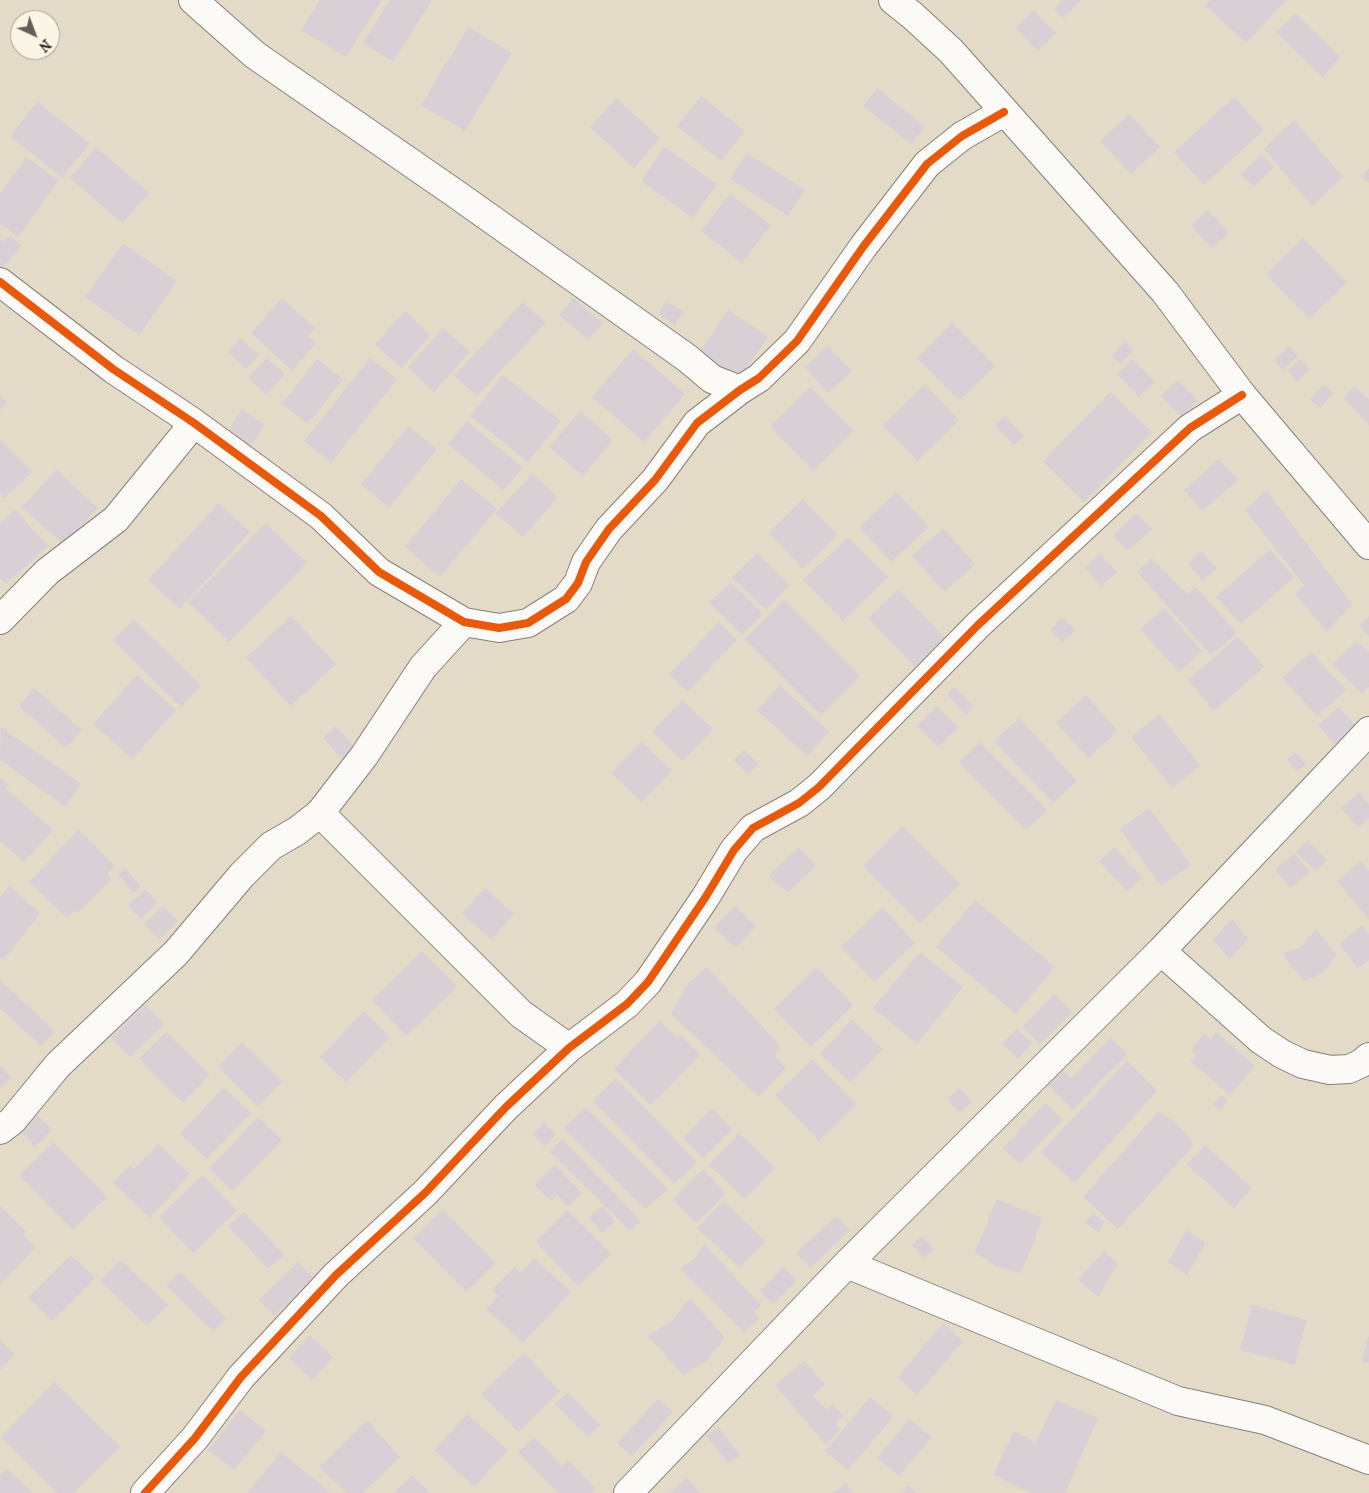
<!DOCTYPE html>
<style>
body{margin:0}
#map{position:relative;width:1369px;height:1493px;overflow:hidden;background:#e3dbc8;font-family:"IM FELL French Canon",serif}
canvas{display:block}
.north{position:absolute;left:10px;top:10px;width:50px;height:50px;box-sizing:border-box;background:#fcf5e5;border:1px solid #a29e95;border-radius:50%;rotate:137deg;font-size:14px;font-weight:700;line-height:20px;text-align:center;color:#1c1c1c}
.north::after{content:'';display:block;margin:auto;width:18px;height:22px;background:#625f58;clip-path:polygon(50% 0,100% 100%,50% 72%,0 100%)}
</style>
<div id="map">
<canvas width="1369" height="1493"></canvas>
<div class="north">N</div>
</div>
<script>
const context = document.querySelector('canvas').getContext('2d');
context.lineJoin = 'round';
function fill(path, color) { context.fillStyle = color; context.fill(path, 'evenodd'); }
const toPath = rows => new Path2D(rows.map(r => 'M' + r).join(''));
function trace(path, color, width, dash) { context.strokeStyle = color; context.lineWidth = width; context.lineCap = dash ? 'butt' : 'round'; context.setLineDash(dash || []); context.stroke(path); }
fill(toPath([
 [320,0,382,0,346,57,301,30],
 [390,0,432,0,393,62,363,43],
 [1062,0,1081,0,1064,18,1054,9],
 [1210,0,1287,0,1246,43,1205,5],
 [1034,10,1056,33,1038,52,1016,28],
 [1296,14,1340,57,1323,77,1276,32],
 [468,27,512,53,465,131,421,105],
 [877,88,925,127,911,144,863,106],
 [701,96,745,131,721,161,677,126],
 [1234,97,1264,130,1204,185,1174,152],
 [616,98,660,138,634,168,590,127],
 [37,102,90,143,62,178,10,136],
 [1129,114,1160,147,1131,174,1100,141],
 [1294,120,1343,177,1312,206,1264,149],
 [96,147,149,193,122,223,70,178],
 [664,147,717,184,693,218,641,181],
 [747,153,805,190,788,216,730,179],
 [1261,154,1274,167,1254,187,1241,175],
 [26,157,59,180,18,237,0,224,0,194],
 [1369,168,1369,183,1362,176],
 [730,194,771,225,742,263,701,231],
 [1208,210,1229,233,1212,248,1191,226],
 [10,235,22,246,0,270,0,239,3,242],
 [1303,238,1347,283,1309,319,1266,275],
 [123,243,177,281,139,335,85,297],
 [282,298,315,328,308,336,316,343,292,371,251,333],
 [573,298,603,323,588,340,559,315],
 [666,301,683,311,675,325,658,314],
 [523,302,546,323,477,396,454,376],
 [728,310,768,337,739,379,699,353],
 [405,311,431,335,401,368,375,344],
 [952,323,995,366,959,401,917,358],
 [443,328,470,352,434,392,408,367],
 [240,338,259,355,246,369,228,352],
 [1125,341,1134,349,1121,364,1112,356],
 [828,346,852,371,828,393,805,367],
 [1289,346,1298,356,1283,370,1274,360],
 [633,349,685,394,644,442,592,397],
 [267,358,285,374,266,395,248,378],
 [370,358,397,379,331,463,304,441],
 [317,359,343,379,308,424,282,404],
 [1132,359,1155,381,1139,397,1117,374],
 [1300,359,1310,369,1297,382,1288,371],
 [503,375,561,421,528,462,470,416],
 [1178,380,1198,401,1181,416,1161,396],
 [925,384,959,420,917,461,883,425],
 [1324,384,1334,393,1320,408,1310,399],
 [1355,386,1369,400,1369,425,1343,398],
 [811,387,854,431,813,471,770,426],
 [1110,392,1152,432,1084,502,1043,461],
 [0,396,7,402,0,410],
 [242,409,265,425,249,448,227,433],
 [580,411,613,440,583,476,549,447],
 [1005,416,1024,436,1014,445,995,425],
 [467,421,523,468,503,490,448,444],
 [409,426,437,449,389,508,361,484],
 [0,440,32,472,5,498,0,493],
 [1219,459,1238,480,1202,511,1184,490],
 [56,470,98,508,64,545,22,507],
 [532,474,558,497,523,537,496,513],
 [461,479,497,509,440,577,405,547],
 [1266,490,1352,604,1327,632,1295,594,1304,585,1245,510],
 [896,492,929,527,891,562,859,527],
 [803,499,837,535,803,569,769,533],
 [219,503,250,532,180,609,148,580],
 [15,510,48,546,6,584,0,578,0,523],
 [1136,513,1152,529,1128,551,1113,535],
 [266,523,307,563,229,642,188,602],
 [943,528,975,564,945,592,912,556],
 [848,537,888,577,843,621,803,580],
 [1270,549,1294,577,1241,624,1216,597],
 [1201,551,1217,568,1203,581,1188,564],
 [757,553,790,585,766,610,732,578],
 [1100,554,1117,572,1101,586,1085,568],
 [1152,558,1187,594,1196,587,1237,633,1211,655,1137,572],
 [731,582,763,614,742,635,709,603],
 [898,589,945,638,915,667,868,618],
 [784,600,860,676,821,715,745,639],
 [1164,608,1202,651,1179,672,1140,629],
 [291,616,336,664,291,706,246,658],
 [1369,616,1369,636,1359,625],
 [1062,617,1075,630,1063,643,1050,630],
 [134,620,201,686,181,707,113,640],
 [719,622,737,640,687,692,669,674],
 [1238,636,1264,667,1214,711,1188,680],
 [1357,641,1369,652,1369,687,1362,694,1333,664],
 [1311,652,1346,690,1317,716,1282,678],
 [137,675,176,710,132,759,93,724],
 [780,685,829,732,807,756,757,710],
 [955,687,974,707,966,715,947,694],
 [34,688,82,730,66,748,19,706],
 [1086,695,1118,731,1088,758,1056,723],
 [682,700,713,729,683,761,652,732],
 [937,706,958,728,938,747,917,725],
 [1339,707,1356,726,1335,744,1318,725],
 [1159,714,1200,765,1172,788,1131,737],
 [1019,718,1077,781,1053,803,994,741],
 [336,726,356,749,343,760,323,738],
 [1,727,81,784,65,807,0,760],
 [642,742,672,771,641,802,611,773],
 [980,742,1047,810,1026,830,959,763],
 [744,750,758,764,748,774,734,760],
 [1296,752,1306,764,1297,772,1287,760],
 [0,777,9,785,5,788,53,830,24,862,0,841],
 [1359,792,1369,804,1369,818,1358,828,1341,808],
 [1149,808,1191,865,1161,886,1120,829],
 [902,826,960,884,920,923,863,866],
 [79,829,115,866,108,874,111,880,78,913,74,911,67,918,29,882],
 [1307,841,1327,860,1316,871,1296,852],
 [799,847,816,866,788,893,769,876,770,874],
 [1114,847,1142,877,1127,891,1099,861],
 [1294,853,1310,872,1291,888,1275,870],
 [1361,861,1369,871,1369,920,1337,881],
 [125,868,141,887,134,893,118,875],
 [9,886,40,913,4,960,0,957,0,897],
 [485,888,514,914,491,940,462,913],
 [145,889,158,902,141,919,128,906],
 [975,900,1055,967,1016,1014,936,947],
 [163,906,178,921,159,940,144,924],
 [735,906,756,926,735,948,714,928],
 [881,909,884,909,915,943,875,982,841,947],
 [1232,919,1248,939,1230,959,1213,940],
 [1362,925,1369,934,1369,960,1358,968,1339,944],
 [1316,929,1337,955,1323,973,1304,981,1282,954,1302,946],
 [422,951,457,987,406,1036,372,1000],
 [920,952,963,987,917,1044,873,1008],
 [706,967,779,1044,775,1057,786,1068,759,1097,671,1014,685,987],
 [817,967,853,1005,811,1047,774,1009],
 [0,980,55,1031,41,1046,0,1008],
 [1054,994,1072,1012,1040,1044,1022,1027],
 [145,1005,164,1024,130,1057,111,1038],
 [364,1011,390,1037,346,1082,320,1057],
 [852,1019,883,1049,850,1083,820,1054],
 [660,1020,677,1038,681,1035,700,1055,651,1105,614,1069],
 [1017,1029,1032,1043,1018,1059,1002,1044],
 [166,1032,210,1075,183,1103,139,1059],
 [1216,1032,1255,1066,1230,1095,1190,1061,1196,1056,1191,1050,1204,1034,1210,1039],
 [1111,1038,1127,1054,1073,1110,1045,1082,1060,1068,1072,1078],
 [242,1042,282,1082,258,1107,218,1067],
 [812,1059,856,1104,819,1141,775,1095],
 [1127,1061,1157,1091,1074,1183,1041,1152],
 [0,1066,11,1077,0,1088],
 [616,1078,697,1162,674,1184,593,1101],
 [224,1087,251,1113,207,1159,180,1134],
 [960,1088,972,1102,959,1113,947,1099],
 [1221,1095,1228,1101,1220,1110,1213,1104],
 [1045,1103,1063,1120,1020,1164,1003,1148],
 [586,1108,668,1189,645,1209,563,1128],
 [712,1108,732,1129,703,1158,683,1138],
 [1158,1112,1174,1121,1190,1138,1193,1146,1118,1229,1083,1197],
 [37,1115,52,1130,35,1147,20,1131],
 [258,1117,282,1140,233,1191,209,1169],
 [544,1122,556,1135,544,1146,533,1134],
 [739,1133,775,1168,745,1199,709,1165],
 [562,1139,641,1221,630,1231,550,1152],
 [53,1142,107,1197,72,1230,19,1175],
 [158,1144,190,1174,150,1218,113,1183,130,1165,134,1169],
 [1205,1145,1252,1188,1234,1208,1187,1164],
 [555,1165,582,1193,568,1206,557,1195,551,1201,535,1185],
 [703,1169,726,1194,696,1223,673,1199],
 [202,1175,237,1211,193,1253,159,1217],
 [997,1199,1043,1218,1021,1273,995,1266,983,1257,974,1254],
 [723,1201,765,1241,740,1268,697,1228],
 [0,1206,26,1232,23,1236,36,1247,0,1285],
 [602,1206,615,1221,602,1233,589,1218],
 [443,1209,495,1263,466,1292,413,1238],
 [568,1210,611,1254,578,1286,536,1242],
 [244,1212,284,1255,268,1269,228,1226],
 [1092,1213,1105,1222,1098,1232,1085,1223],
 [836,1216,850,1230,810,1268,796,1253],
 [1187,1230,1206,1243,1187,1275,1168,1262],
 [922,1236,934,1249,924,1258,912,1245],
 [704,1244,761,1305,754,1312,759,1319,744,1332,680,1269,694,1259],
 [1104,1251,1118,1264,1098,1297,1078,1280],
 [71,1255,95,1278,52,1321,28,1298],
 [534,1258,571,1292,523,1343,486,1309,498,1296,492,1290,515,1267,520,1273],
 [121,1260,168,1305,147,1326,100,1281],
 [298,1262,313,1278,274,1316,259,1300],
 [783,1267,797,1280,773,1304,760,1291],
 [180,1272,226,1318,213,1331,166,1285],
 [690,1298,725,1338,706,1361,683,1375,648,1336,671,1322],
 [1252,1305,1307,1320,1295,1365,1240,1350],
 [943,1323,963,1341,917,1395,898,1377],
 [310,1335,333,1357,312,1380,289,1358],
 [1368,1336,1369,1337,1369,1363,1362,1362],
 [0,1340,15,1354,0,1370],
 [524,1353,560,1391,518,1432,481,1394],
 [804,1361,825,1384,813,1396,827,1410,833,1404,843,1416,835,1423,840,1429,826,1445,775,1385],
 [54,1382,119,1445,120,1447,74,1493,57,1493,1,1437],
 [568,1392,600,1425,588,1438,555,1404],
 [870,1397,894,1416,848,1470,825,1451],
 [658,1399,673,1412,632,1456,617,1443],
 [1056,1400,1098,1418,1065,1493,1031,1493,993,1475,1014,1431,1036,1442],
 [240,1410,266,1431,234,1470,208,1450],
 [467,1414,508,1450,474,1487,434,1450],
 [909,1419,932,1437,899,1476,877,1458],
 [367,1420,400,1457,363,1493,347,1493,319,1467],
 [718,1427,740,1455,728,1463,706,1436],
 [534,1437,562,1466,568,1460,596,1489,591,1493,558,1493,518,1452],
 [281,1452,315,1480,330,1493,247,1493],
 [6,1468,33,1493,0,1493,0,1475],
 [412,1475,430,1493,394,1493],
 [687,1478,700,1493,670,1493],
 [846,1483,853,1493,832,1493],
 [909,1486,916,1493,902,1493]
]), '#d8d0d5');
const street = toPath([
 [193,0,255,55,456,194,687,358,712,379,740,390],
 [0,282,113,369,194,423,321,516,379,572,464,622,499,628,528,623,566,599,578,583,586,562,609,529,655,480,697,423,740,390,759,378,797,341,863,247,927,164,962,136,1004,112],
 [0,620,47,572,116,519,194,423],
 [320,813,521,1014,569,1048],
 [1161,951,1261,1040,1282,1054,1303,1064,1330,1070,1349,1069,1362,1063,1369,1057],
 [0,1130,12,1121,58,1065,176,953,242,875,271,846,297,831,320,813,364,756,423,667,464,622],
 [847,1264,1178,1401,1265,1420,1369,1460],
 [145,1493,195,1438,241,1377,336,1275,425,1193,506,1107,569,1048,627,1004,648,982,705,898,734,850,753,828,799,803,819,787,978,625,1190,428,1242,395],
 [628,1493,847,1264,1161,951,1369,731]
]);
const secondary = toPath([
 [893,0,913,16,951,51,1165,292,1242,395,1369,545]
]);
trace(street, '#868178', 30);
trace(secondary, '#868178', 30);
trace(street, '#fbfaf7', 28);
trace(secondary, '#fbfaf7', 28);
trace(toPath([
 [0,282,113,369,194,423,321,516,379,572,464,622,499,628,528,623,566,599,578,583,586,562,609,529,655,480,697,423,740,390,759,378,797,341,863,247,927,164,962,136,1004,112],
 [145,1493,195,1438,241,1377,336,1275,425,1193,506,1107,569,1048,627,1004,648,982,705,898,734,850,753,828,799,803,819,787,978,625,1190,428,1242,395]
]), '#e8590c', 8);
</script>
